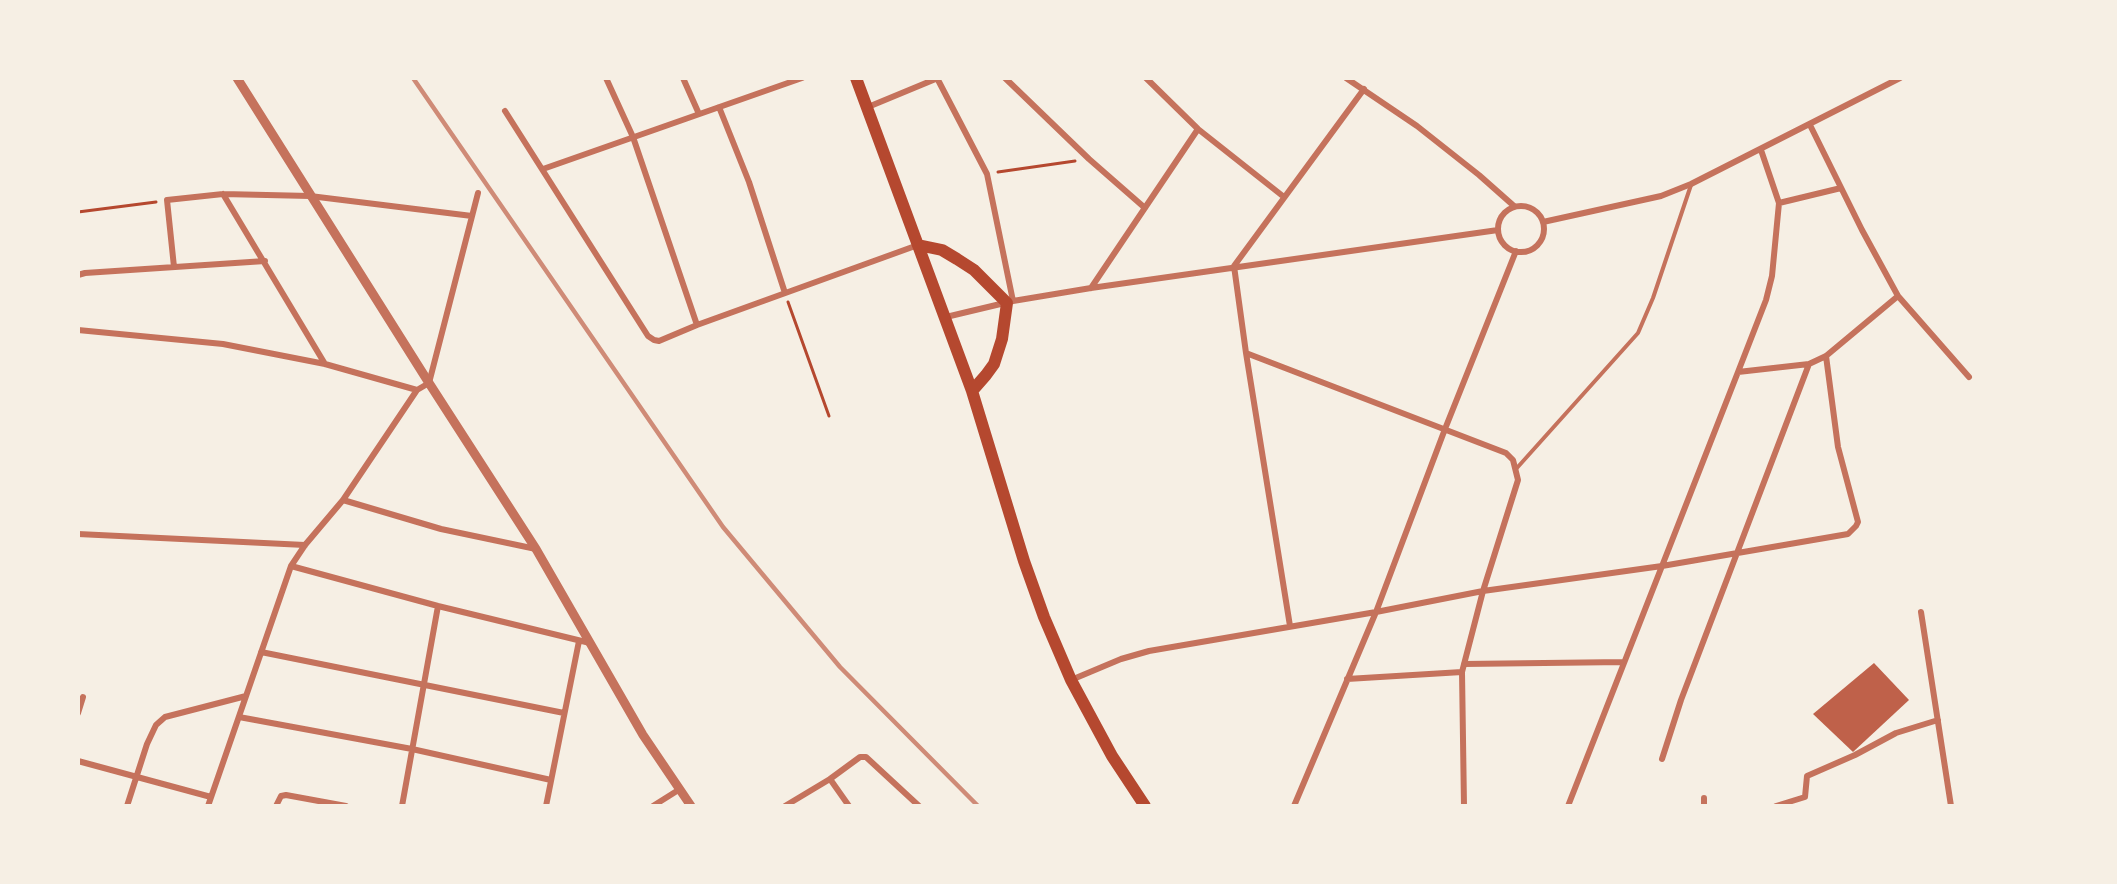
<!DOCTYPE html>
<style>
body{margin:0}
#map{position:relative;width:2117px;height:884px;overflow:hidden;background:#f6efe4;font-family:"Fira Sans",sans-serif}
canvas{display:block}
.frame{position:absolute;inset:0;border:80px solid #f6efe4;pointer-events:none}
</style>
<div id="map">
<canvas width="2117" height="884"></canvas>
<div class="frame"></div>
</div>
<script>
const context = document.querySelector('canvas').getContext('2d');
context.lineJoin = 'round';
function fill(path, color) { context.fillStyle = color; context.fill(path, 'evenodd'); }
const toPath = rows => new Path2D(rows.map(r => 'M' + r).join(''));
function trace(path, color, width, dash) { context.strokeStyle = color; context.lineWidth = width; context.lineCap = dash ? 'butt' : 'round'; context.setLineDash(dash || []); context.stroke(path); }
fill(toPath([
 [1874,663,1909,700,1853,752,1813,714]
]), '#bf614a');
trace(toPath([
 [998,172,1075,161],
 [78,212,156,202],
 [788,302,829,416]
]), '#b5482f', 3);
trace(toPath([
 [1516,469,1638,333,1653,298,1691,185]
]), '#c5725c', 4);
trace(toPath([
 [606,78,633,137,697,325],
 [683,78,699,114],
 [937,78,987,174,1013,301],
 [1005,78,1089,159,1145,208],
 [1146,78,1198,129,1284,197],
 [1346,78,1417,126,1479,175,1514,206],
 [1364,89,1234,266,1246,353,1506,453,1513,460,1518,480,1483,591,1662,566,1848,534,1856,526,1858,522,1838,447,1826,356],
 [719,107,749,182,785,293],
 [868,107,938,78],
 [505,111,648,336,654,340,659,341,697,325,918,245],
 [1810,125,1862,230,1898,296,1969,377],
 [1761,150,1779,203,1772,276,1766,300,1738,372,1809,364,1826,356,1898,296],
 [543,169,802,78],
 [223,194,325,364],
 [1779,203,1841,188],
 '1498 229a23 23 0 1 1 46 0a23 23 0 1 1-46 0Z',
 [1543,222,1661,196,1691,184,1900,78],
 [174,267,167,200,223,194,310,196,472,216],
 [78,275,85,273,265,261],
 [1091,288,1198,129],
 [946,317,1013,301,1091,288,1498,230],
 [78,330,223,344,325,364,417,390],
 [1246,353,1290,626],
 [343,500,441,529,536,549],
 [78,534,305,545],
 [291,566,438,606,590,643],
 [1921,612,1951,806],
 [261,652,564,713],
 [1464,664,1624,662],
 [1462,672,1464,806],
 [1071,680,1121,659,1149,651,1376,612,1483,591,1462,672,1347,679],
 [78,713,83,697],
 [239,717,412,749,551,780],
 [1662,759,1681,700,1809,364],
 [78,761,211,797],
 [830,779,860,757,866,757,919,806],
 [127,806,147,744,156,725,165,717,246,696],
 [208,806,291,566,305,545,343,500,417,390,429,383,478,193],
 [276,806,281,796,286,795,346,806],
 [402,806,438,606],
 [546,806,579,641],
 [653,806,680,789],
 [785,806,830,779,849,806],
 [1294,806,1376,612,1445,429,1516,251],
 [1568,806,1738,372],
 [1704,806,1704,798],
 [1776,806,1805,797,1807,776,1855,755,1896,733,1938,720]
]), '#c5725c', 6);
trace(toPath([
 [237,78,429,383,536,549,643,735,691,806]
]), '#c5725c', 9);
trace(toPath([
 [856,78,972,391,1024,561,1044,617,1071,680,1112,756,1145,806],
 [918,245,942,250,957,259,974,270,1007,303,1002,339,994,364,986,375,972,391]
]), '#b5482f', 12);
trace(toPath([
 [413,78,723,527,840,667,978,806]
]), '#cf8b77', 4.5);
</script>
